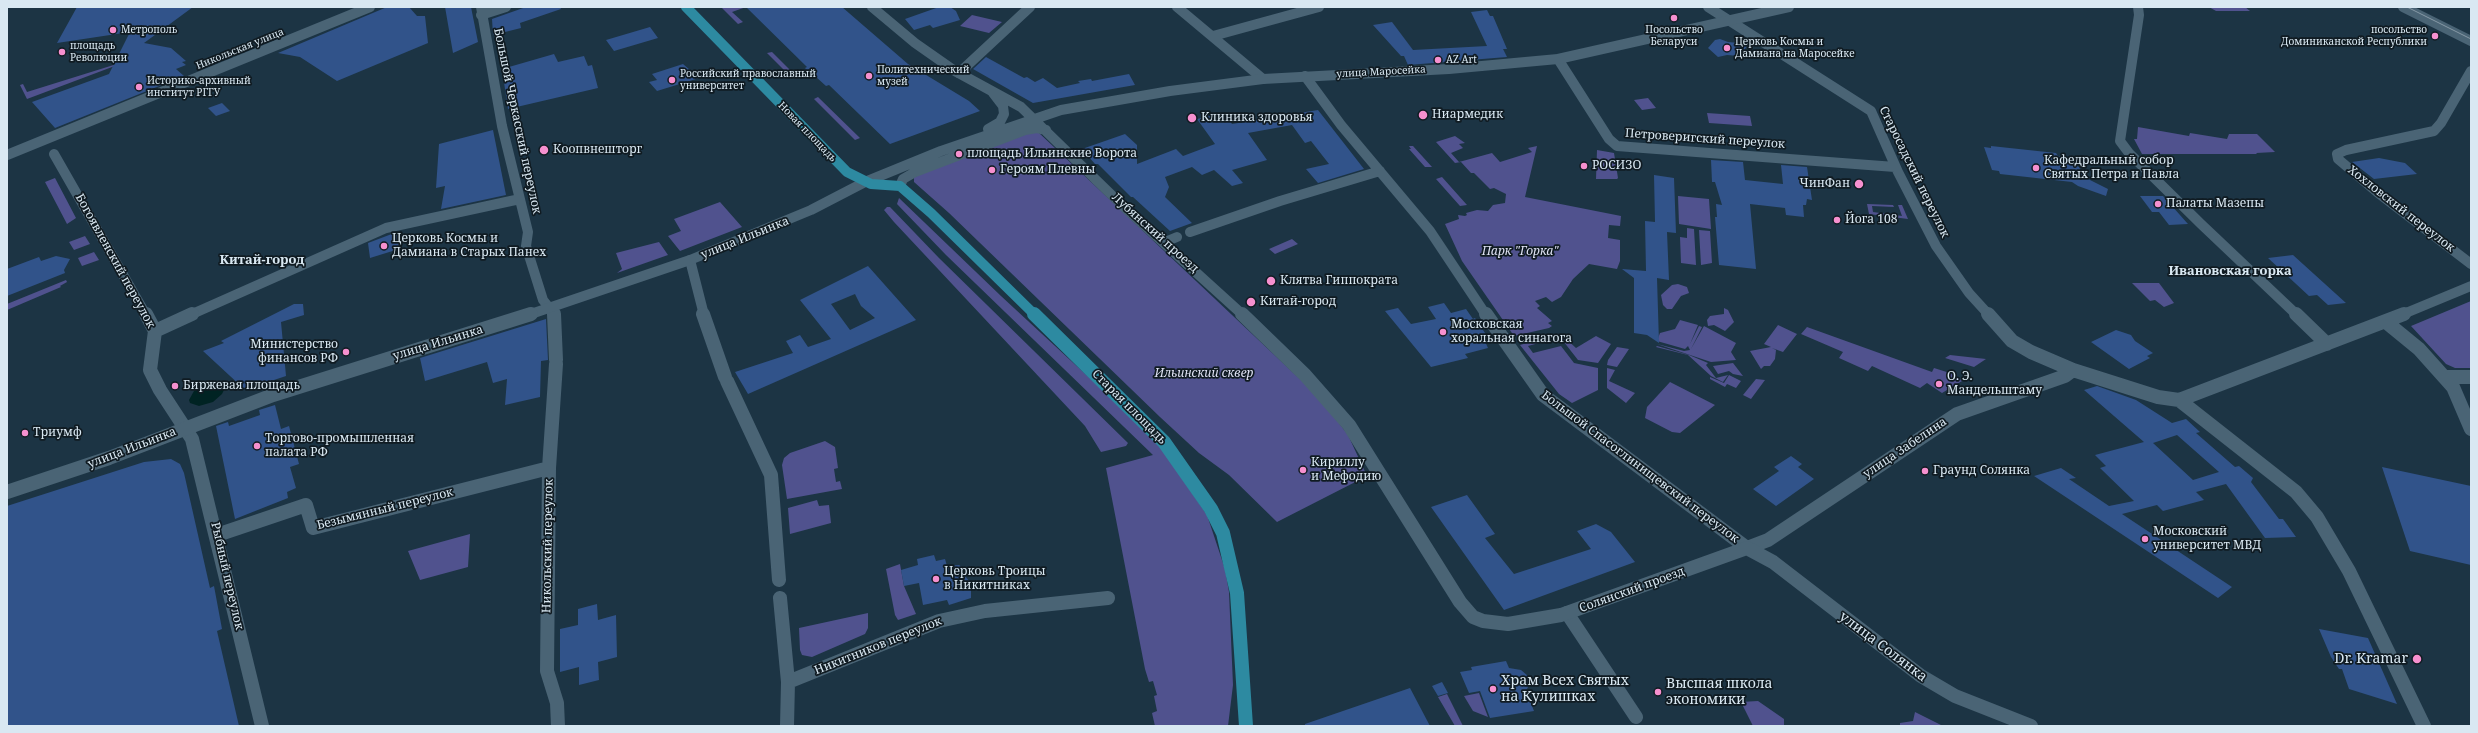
<!DOCTYPE html>
<meta charset="utf-8">
<style>
body{margin:0}
#map{position:relative;width:2478px;height:733px;overflow:hidden;background:#1c3444;font-family:"Noto Serif",serif}
canvas{display:block}
.frame{position:absolute;inset:0;border:8px solid #d9e8f2;pointer-events:none}
</style>
<div id="map">
<canvas width="2478" height="733"></canvas>
<div class="frame"></div>
</div>
<script>
const context = document.querySelector('canvas').getContext('2d');
context.lineJoin = 'round';
function fill(path, color) { context.fillStyle = color; context.fill(path, 'evenodd'); }
const toPath = rows => new Path2D(rows.map(r => 'M' + r).join(''));
function trace(path, color, width, dash) { context.strokeStyle = color; context.lineWidth = width; context.lineCap = dash ? 'butt' : 'round'; context.setLineDash(dash || []); context.stroke(path); }
function write(font, color, halo, rows, align = 'center') {
  context.font = font + ' "Noto Serif",serif'; context.lineWidth = 3.5; context.setLineDash([]); context.textBaseline = 'middle'; context.strokeStyle = halo; context.fillStyle = color; for (const [text, x, y, turn = 0] of rows) {
    context.save(); context.translate(x, y); context.rotate((+turn || 0) * Math.PI / 180); context.textAlign = isNaN(turn) ? turn : align; if (halo) context.strokeText(text, 0, 0); context.fillText(text, 0, 0); context.restore();
  }
}
fill(toPath([
 [721,7,746,7,732,12,743,22,738,24],
 [2209,7,2245,7,2250,11,2216,11],
 [972,15,1002,22,989,33,960,26],
 [772,52,795,75,791,77,767,53],
 [136,58,27,99,20,85,23,84,27,92],
 [818,97,860,138,855,140,814,99],
 [1648,98,1656,108,1642,110,1634,100],
 [1707,113,1750,116,1752,126,1709,123],
 [2138,127,2189,136,2190,133,2227,139,2229,134,2257,134,2275,152,2256,153,2257,154,2142,154,2134,139,2137,139],
 [1027,132,1038,132,1320,398,1348,435,1367,476,1277,522,1229,475,1199,453,1160,417,949,213,914,182,914,177],
 [1455,136,1465,143,1459,144,1463,148,1451,153,1459,162,1492,153,1500,162,1532,152,1528,148,1537,146,1525,197,1621,216,1620,226,1609,225,1608,238,1620,240,1620,261,1617,269,1589,264,1573,279,1561,297,1552,302,1546,297,1535,301,1540,306,1537,308,1552,321,1548,323,1552,326,1549,328,1514,336,1462,261,1445,224,1459,219,1458,215,1465,216,1467,215,1466,213,1477,210,1488,211,1493,205,1505,203,1506,194,1494,188,1490,189,1474,173,1471,173,1461,162,1455,163,1436,142],
 [1409,146,1413,146,1432,167,1425,167,1409,149,1411,149],
 [1597,150,1614,153,1618,178,1617,179,1596,179],
 [1442,177,1467,205,1460,206,1436,179],
 [55,178,76,218,67,224,45,182],
 [1678,196,1709,199,1711,229,1679,224],
 [899,198,1001,296,1149,433,1164,452,1207,515,1225,569,1229,592,1233,685,1228,726,1155,726,1152,713,1157,711,1154,696,1157,695,1153,681,1149,682,1145,669,1106,468,1153,455,946,255,897,204],
 [720,202,742,227,680,251,668,236,681,231,674,219],
 [1867,204,1893,205,1894,207,1872,206,1873,212,1902,216,1898,205,1902,205,1908,219,1869,214],
 [887,207,890,207,939,258,1128,443,1126,446,1101,452,1085,426,894,222,884,210],
 [1687,228,1694,229,1696,265,1681,263,1680,237,1687,238],
 [1699,230,1710,231,1712,263,1701,265],
 [85,236,90,244,74,250,69,242],
 [1292,239,1298,244,1275,254,1269,249],
 [659,242,668,255,617,273,622,269,616,253],
 [94,252,99,260,82,266,78,258],
 [66,280,67,282,60,286,61,287,7,310,7,304],
 [2132,283,2159,283,2174,303,2164,307,2155,300,2150,301],
 [1678,284,1687,287,1689,293,1681,296,1672,309,1667,309,1663,305,1661,295,1672,285],
 [2471,301,2471,368,2455,368,2446,364,2411,326],
 [1724,308,1728,310,1734,322,1725,331,1714,325,1708,326,1707,320,1710,316,1724,314],
 [1680,320,1698,325,1690,344,1699,326,1702,327,1691,349,1704,326,1736,343,1731,352,1736,360,1711,362,1657,344,1684,351,1690,350,1688,346,1685,349,1657,341,1660,333,1675,329],
 [1778,325,1797,334,1783,352,1772,348,1776,350,1775,359,1770,366,1764,366,1761,369,1750,351,1771,347,1764,344],
 [1807,327,1932,372,1934,368,1953,374,1962,381,1942,393,1927,383,1920,388,1872,366,1868,371,1839,358,1843,352,1801,334],
 [1563,336,1576,348,1596,336,1611,344,1598,363,1578,360,1560,337],
 [1544,338,1546,341,1528,346,1533,353,1561,346,1574,363,1598,368,1598,390,1572,403,1559,394,1520,345],
 [1617,347,1629,349,1617,367,1607,365,1608,360],
 [1656,347,1657,346,1689,355,1708,363,1706,365,1716,378,1728,375,1723,382,1711,376,1688,355],
 [1950,355,1986,359,1974,367,1945,358],
 [1733,363,1743,376,1733,374,1729,371,1718,374,1713,366],
 [1607,368,1615,370,1609,381,1635,393,1626,403,1607,388],
 [1729,375,1741,381,1736,388,1727,384,1725,387,1710,379,1710,377,1724,383],
 [1756,379,1765,380,1751,399,1743,395],
 [1670,382,1715,405,1680,433,1672,432,1645,418,1647,407],
 [825,441,835,447,838,468,834,469,836,482,840,481,842,489,787,499,782,465,784,458,790,453],
 [817,500,819,506,829,505,831,523,790,534,788,508],
 [470,534,468,567,420,580,408,551],
 [900,564,904,586,916,614,898,620,895,615,886,569],
 [868,613,868,628,865,634,812,657,802,655,800,650,799,628],
 [1479,693,1488,717,1473,711,1464,696],
 [1447,694,1463,726,1455,726,1438,697],
 [1758,701,1784,719,1784,726,1753,726,1741,702],
 [1915,712,1943,726,1900,726,1900,723,1913,721]
]), '#50528e');
fill(toPath([
 [219,384,224,390,222,394,213,402,199,406,190,403,189,400,194,391,207,385]
]), '#002323');
fill(toPath([
 [77,7,193,7,144,43,171,48,186,61,182,62,186,65,176,69,184,76,55,128,32,102,109,74,130,32,57,43],
 [387,7,409,7,417,16,425,16,428,43,337,81,300,57,278,53],
 [445,7,471,7,478,42,453,53],
 [526,7,560,7,561,9,520,23,521,28,493,35,492,19],
 [746,7,842,7,908,64,969,101,980,111,890,144,829,85,826,86,816,77,814,78,805,68,807,67],
 [939,7,950,7,956,11,960,20,933,28,930,25,914,30,905,19],
 [1487,10,1490,16,1493,16,1507,49,1503,49,1507,57,1408,65,1404,56,1401,56,1373,25,1392,22,1413,50,1487,46,1471,12],
 [650,27,658,38,614,51,606,40],
 [1720,39,1728,42,1749,44,1739,56,1727,55,1718,57,1708,48,1715,40],
 [554,54,558,62,584,56,588,66,592,65,598,88,508,109,502,69],
 [986,57,1024,78,1027,77,1035,82,1043,78,1057,88,1080,83,1078,81,1091,79,1092,81,1129,74,1135,85,1033,103,973,69],
 [683,64,697,76,694,77,696,79,657,91,649,82,657,80,652,74],
 [222,103,230,111,216,116,208,108],
 [1318,110,1364,169,1318,183,1306,169,1329,164,1311,141,1305,143,1292,125,1248,133,1267,160,1232,170,1243,183,1232,186,1214,170,1202,175,1192,167,1165,177,1169,187,1165,197,1192,223,1170,231,1133,197,1131,197,1098,164,1095,164,1082,149,1125,134,1137,145,1137,164,1176,149,1183,156,1215,144,1197,119,1224,113,1232,124],
 [493,130,506,195,441,209,445,186,436,188,439,144],
 [1991,146,2056,153,2058,156,2064,157,2066,162,2079,167,2084,177,2108,189,2106,196,2078,186,2072,182,2000,174,1999,171,1992,170,1984,147,1991,148],
 [2379,158,2405,163,2417,174,2374,179,2352,162],
 [1711,160,1743,162,1745,180,1783,184,1781,165,1807,167,1812,200,1807,199,1806,205,1803,205,1804,217,1786,215,1785,208,1750,204,1756,269,1719,265,1715,217,1717,217,1716,204,1722,205,1715,182,1712,182],
 [1654,175,1674,178,1676,233,1667,232,1669,280,1657,278,1659,343,1647,335,1634,333,1634,278,1622,269,1646,271,1645,221,1655,222],
 [2140,196,2163,196,2188,224,2169,225,2159,212,2152,212],
 [397,232,399,249,370,258,368,243],
 [2293,255,2346,303,2328,305,2317,295,2309,296,2268,258],
 [56,256,70,259,64,270,65,273,7,296,7,269,39,257,41,261],
 [868,266,916,320,748,394,735,372,793,353,786,341,800,335,808,347,831,339,800,300],
 [855,294,861,306,875,318,850,330,831,304],
 [1444,303,1451,313,1466,309,1473,319,1475,318,1487,336,1483,337,1488,348,1465,354,1468,358,1431,367,1385,311,1398,308,1411,324,1436,319,1428,307],
 [294,304,303,304,304,315,281,322,286,376,250,388,243,388,203,351,224,343,221,341],
 [546,319,548,360,541,361,540,397,505,405,507,379,493,383,487,362,425,381,420,358],
 [2116,330,2131,335,2135,341,2153,353,2147,356,2150,358,2129,369,2091,342],
 [2097,386,2136,400,2172,423,2186,419,2200,432,2196,433,2235,467,2239,466,2253,478,2251,482,2279,519,2283,519,2296,537,2265,538,2226,484,2196,492,2204,500,2163,511,2157,505,2122,514,2232,587,2218,598,2034,476,2061,468,2076,478,2069,479,2109,506,2134,501,2100,468,2106,466,2095,455,2144,442,2084,390],
 [2177,435,2219,472,2193,480,2153,443],
 [275,405,281,429,289,426,299,464,290,467,296,488,287,492,288,498,235,519,216,426,228,422,229,426,260,415,259,410],
 [1791,456,1802,464,1798,467,1814,479,1776,506,1753,489,1779,471,1774,467],
 [171,459,180,464,184,473,210,588,214,586,222,629,217,631,239,726,7,726,7,506,144,462],
 [2382,467,2471,486,2471,565,2410,551],
 [1467,495,1495,534,1485,538,1514,574,1591,549,1577,531,1596,524,1611,532,1635,562,1504,610,1431,507],
 [934,555,936,561,945,559,947,566,959,565,965,569,964,575,971,583,971,598,949,605,947,600,923,605,919,583,904,586,901,570,918,565,917,559],
 [597,604,598,620,616,615,617,657,598,662,599,680,579,685,579,667,560,672,560,629,578,625,578,609],
 [2319,629,2368,638,2397,704,2349,689,2342,669,2339,669,2331,657],
 [1506,661,1509,668,1521,670,1528,676,1530,683,1526,691,1534,711,1490,718,1480,691,1469,693,1460,672,1472,670,1471,667],
 [1442,682,1448,693,1438,696,1432,686],
 [1410,688,1430,726,1305,726,1305,724]
]), '#31538a');
trace(toPath([
 [7,155,370,7]
]), '#4a6475', 10);
trace(toPath([
 [481,7,502,126,528,232,526,246,543,300,555,315],
 [1177,7,1263,79],
 [1708,7,1871,111,1898,172,1936,246,1969,293,1989,315],
 [2138,7,2139,15,2120,141,2129,153,2201,224,2297,315],
 [481,15,506,7],
 [1213,36,1319,7],
 [1558,59,1609,139,1617,146,1895,167],
 [2471,71,2441,123,2434,131,2346,150,2337,154,2338,159,2377,192,2471,264],
 [959,73,1030,7],
 [1305,76,1341,125,1430,231,1486,315],
 [54,154,146,315],
 [1190,232,1280,201,1380,171],
 [1165,242,1177,237],
 [690,260,704,315],
 [190,315,386,228,520,199],
 [2401,315,2471,286]
]), '#4a6475', 10);
trace(toPath([
 [146,314,155,331,150,370,160,390,192,439,262,726],
 [554,314,556,360],
 [703,314,725,377],
 [1486,314,1543,395,1747,548,1768,540,1957,414,2065,376,2073,370],
 [1988,314,2012,341,2031,352,2073,370,2158,397,2179,400,2296,492,2317,517,2349,571,2424,726],
 [2296,314,2327,344],
 [2386,322,2419,349,2453,387,2471,429],
 [155,331,192,314],
 [556,364,549,468,547,671,557,703,558,726],
 [2444,377,2471,377],
 [727,381,771,475,779,580],
 [2179,400,2404,314],
 [217,535,306,505,313,528,549,468],
 [780,598,788,682,787,726],
 [1567,613,1636,717],
 [788,682,939,621,985,611,1108,598]
]), '#4a6475', 14);
trace(toPath([
 [528,315,690,260,811,210,865,182]
]), '#4a6475', 10);
trace(toPath([
 [7,492,109,458,273,395,531,314]
]), '#4a6475', 14);
trace(toPath([
 [872,7,915,43,955,71,1021,107,1124,207,1243,315],
 [2403,7,2471,41],
 [988,129,1000,122,1004,114,1003,106,993,93],
 [865,182,941,151,1061,110,1170,91,1263,79,1449,69,1558,59,1789,7],
 [900,186,903,179,915,172,1025,130,1037,128,1046,130]
]), '#4a6475', 10);
trace(toPath([
 [1242,314,1305,375,1349,425,1460,602,1473,617,1483,621,1508,624,1561,615,1747,548,1773,562,1921,676,1955,696,2031,726]
]), '#4a6475', 14);
trace(toPath([
 [686,7,847,172,871,184,900,186,931,213,1035,315]
]), '#2d8aa1', 10);
trace(toPath([
 [1034,314,1164,442,1211,509,1223,533,1237,593,1246,726]
]), '#2d8aa1', 14);
trace(toPath([
 [2407,7,2471,39]
]), '#8699a6', 1);
for (const [x, y, r, color] of [
 [1674,18,4,"#f690cf"],
 [113,30,4,"#f690cf"],
 [2435,36,4,"#f690cf"],
 [1727,48,4,"#f690cf"],
 [62,52,4,"#f690cf"],
 [1438,60,4,"#f690cf"],
 [869,76,4,"#f690cf"],
 [672,80,4,"#f690cf"],
 [139,87,4,"#f690cf"],
 [1423,115,5,"#f690cf"],
 [1192,118,5,"#f690cf"],
 [544,150,5,"#f690cf"],
 [959,154,4,"#f690cf"],
 [1584,166,4,"#f690cf"],
 [2036,168,4,"#f690cf"],
 [992,170,4,"#f690cf"],
 [1859,184,5,"#f690cf"],
 [2158,204,4,"#f690cf"],
 [1837,220,4,"#f690cf"],
 [384,246,4,"#f690cf"],
 [1271,281,5,"#f690cf"],
 [1251,302,5,"#f690cf"],
 [1443,332,4,"#f690cf"],
 [346,352,4,"#f690cf"],
 [1939,384,4,"#f690cf"],
 [175,386,4,"#f690cf"],
 [25,433,4,"#f690cf"],
 [257,446,4,"#f690cf"],
 [1303,470,4,"#f690cf"],
 [1925,471,4,"#f690cf"],
 [2145,539,4,"#f690cf"],
 [936,579,4,"#f690cf"],
 [2417,659,5,"#f690cf"],
 [1493,689,4,"#f690cf"],
 [1658,692,4,"#f690cf"]
]) { const dot = new Path2D(); dot.arc(x, y, r, 0, 2 * Math.PI); context.fillStyle = color; context.fill(dot); trace(dot, '#101b22', 1.5); }
write('10px', '#d9e8f2', '#101b22', [
 ["Метрополь",121,30],
 ["Посольство",1674,30,"center"],
 ["Беларуси",1674,42,"center"],
 ["посольство",2427,30,"right"],
 ["Доминиканской Республики",2427,42,"right"],
 ["Церковь Космы и",1735,42],
 ["Дамиана на Маросейке",1735,54],
 ["площадь",70,46],
 ["Революции",70,58],
 ["AZ Art",1446,60],
 ["Политехнический",877,70],
 ["музей",877,82],
 ["Российский православный",680,74],
 ["университет",680,86],
 ["Историко-архивный",147,81],
 ["институт РГГУ",147,93]
], 'left');
write('10px', '#d9e8f2', '#101b22', [
 ["Никольская улица",240,49,-22],
 ["улица Маросейка",1381,72,-3],
 ["Новая площадь",807,132,46]
]);
write('12px', '#d9e8f2', '#101b22', [
 ["Ниармедик",1432,115],
 ["Клиника здоровья",1201,118],
 ["Коопвнешторг",553,150],
 ["площадь Ильинские Ворота",967,154],
 ["Кафедральный собор",2044,161],
 ["Святых Петра и Павла",2044,175],
 ["РОСИЗО",1592,166],
 ["Героям Плевны",1000,170],
 ["ЧинФан",1850,184,"right"],
 ["Палаты Мазепы",2166,204],
 ["Йога 108",1845,220],
 ["Церковь Космы и",392,239],
 ["Дамиана в Старых Панех",392,253],
 ["Клятва Гиппократа",1280,281],
 ["Китай-город",1260,302],
 ["Московская",1451,325],
 ["хоральная синагога",1451,339],
 ["Министерство",338,345,"right"],
 ["финансов РФ",338,359,"right"],
 ["О. Э.",1947,377],
 ["Мандельштаму",1947,391],
 ["Биржевая площадь",183,386],
 ["Триумф",33,433],
 ["Торгово-промышленная",265,439],
 ["палата РФ",265,453],
 ["Кириллу",1311,463],
 ["и Мефодию",1311,477],
 ["Граунд Солянка",1933,471],
 ["Московский",2153,532],
 ["университет МВД",2153,546],
 ["Церковь Троицы",944,572],
 ["в Никитниках",944,586]
], 'left');
write('12px', '#d9e8f2', '#101b22', [
 ["Большой Черкасский переулок",517,121,78],
 ["Петроверигский переулок",1705,139,4],
 ["Старосадский переулок",1914,172,64],
 ["Хохловский переулок",2401,209,38],
 ["Лубянский проезд",1155,233,42],
 ["улица Ильинка",745,238,-22],
 ["Богоявленский переулок",115,261,61],
 ["улица Ильинка",438,343,-17],
 ["Старая площадь",1129,407,45],
 ["улица Ильинка",132,448,-21],
 ["улица Забелина",1905,448,-34],
 ["Большой Спасоглинищевский переулок",1640,467,37],
 ["Безымянный переулок",385,509,-14],
 ["Никольский переулок",548,546,-89],
 ["Рыбный переулок",227,576,77],
 ["Солянский проезд",1632,590,-20],
 ["Никитников переулок",878,646,-22]
]);
write('italic 12px', '#dfe2f4', '#101b22', [
 ["Парк \"Горка\"",1520,252],
 ["Ильинский сквер",1204,374]
]);
write('bold 13px', '#d9e8f2', '#101b22', [
 ["Китай-город",262,260],
 ["Ивановская горка",2230,271]
]);
write('14px', '#d9e8f2', '#101b22', [
 ["улица Солянка",1883,647,37]
]);
write('14px', '#d9e8f2', '#101b22', [
 ["Dr. Kramar",2408,659,"right"],
 ["Храм Всех Святых",1501,681],
 ["на Кулишках",1501,697],
 ["Высшая школа",1666,684],
 ["экономики",1666,700]
], 'left');
</script>
